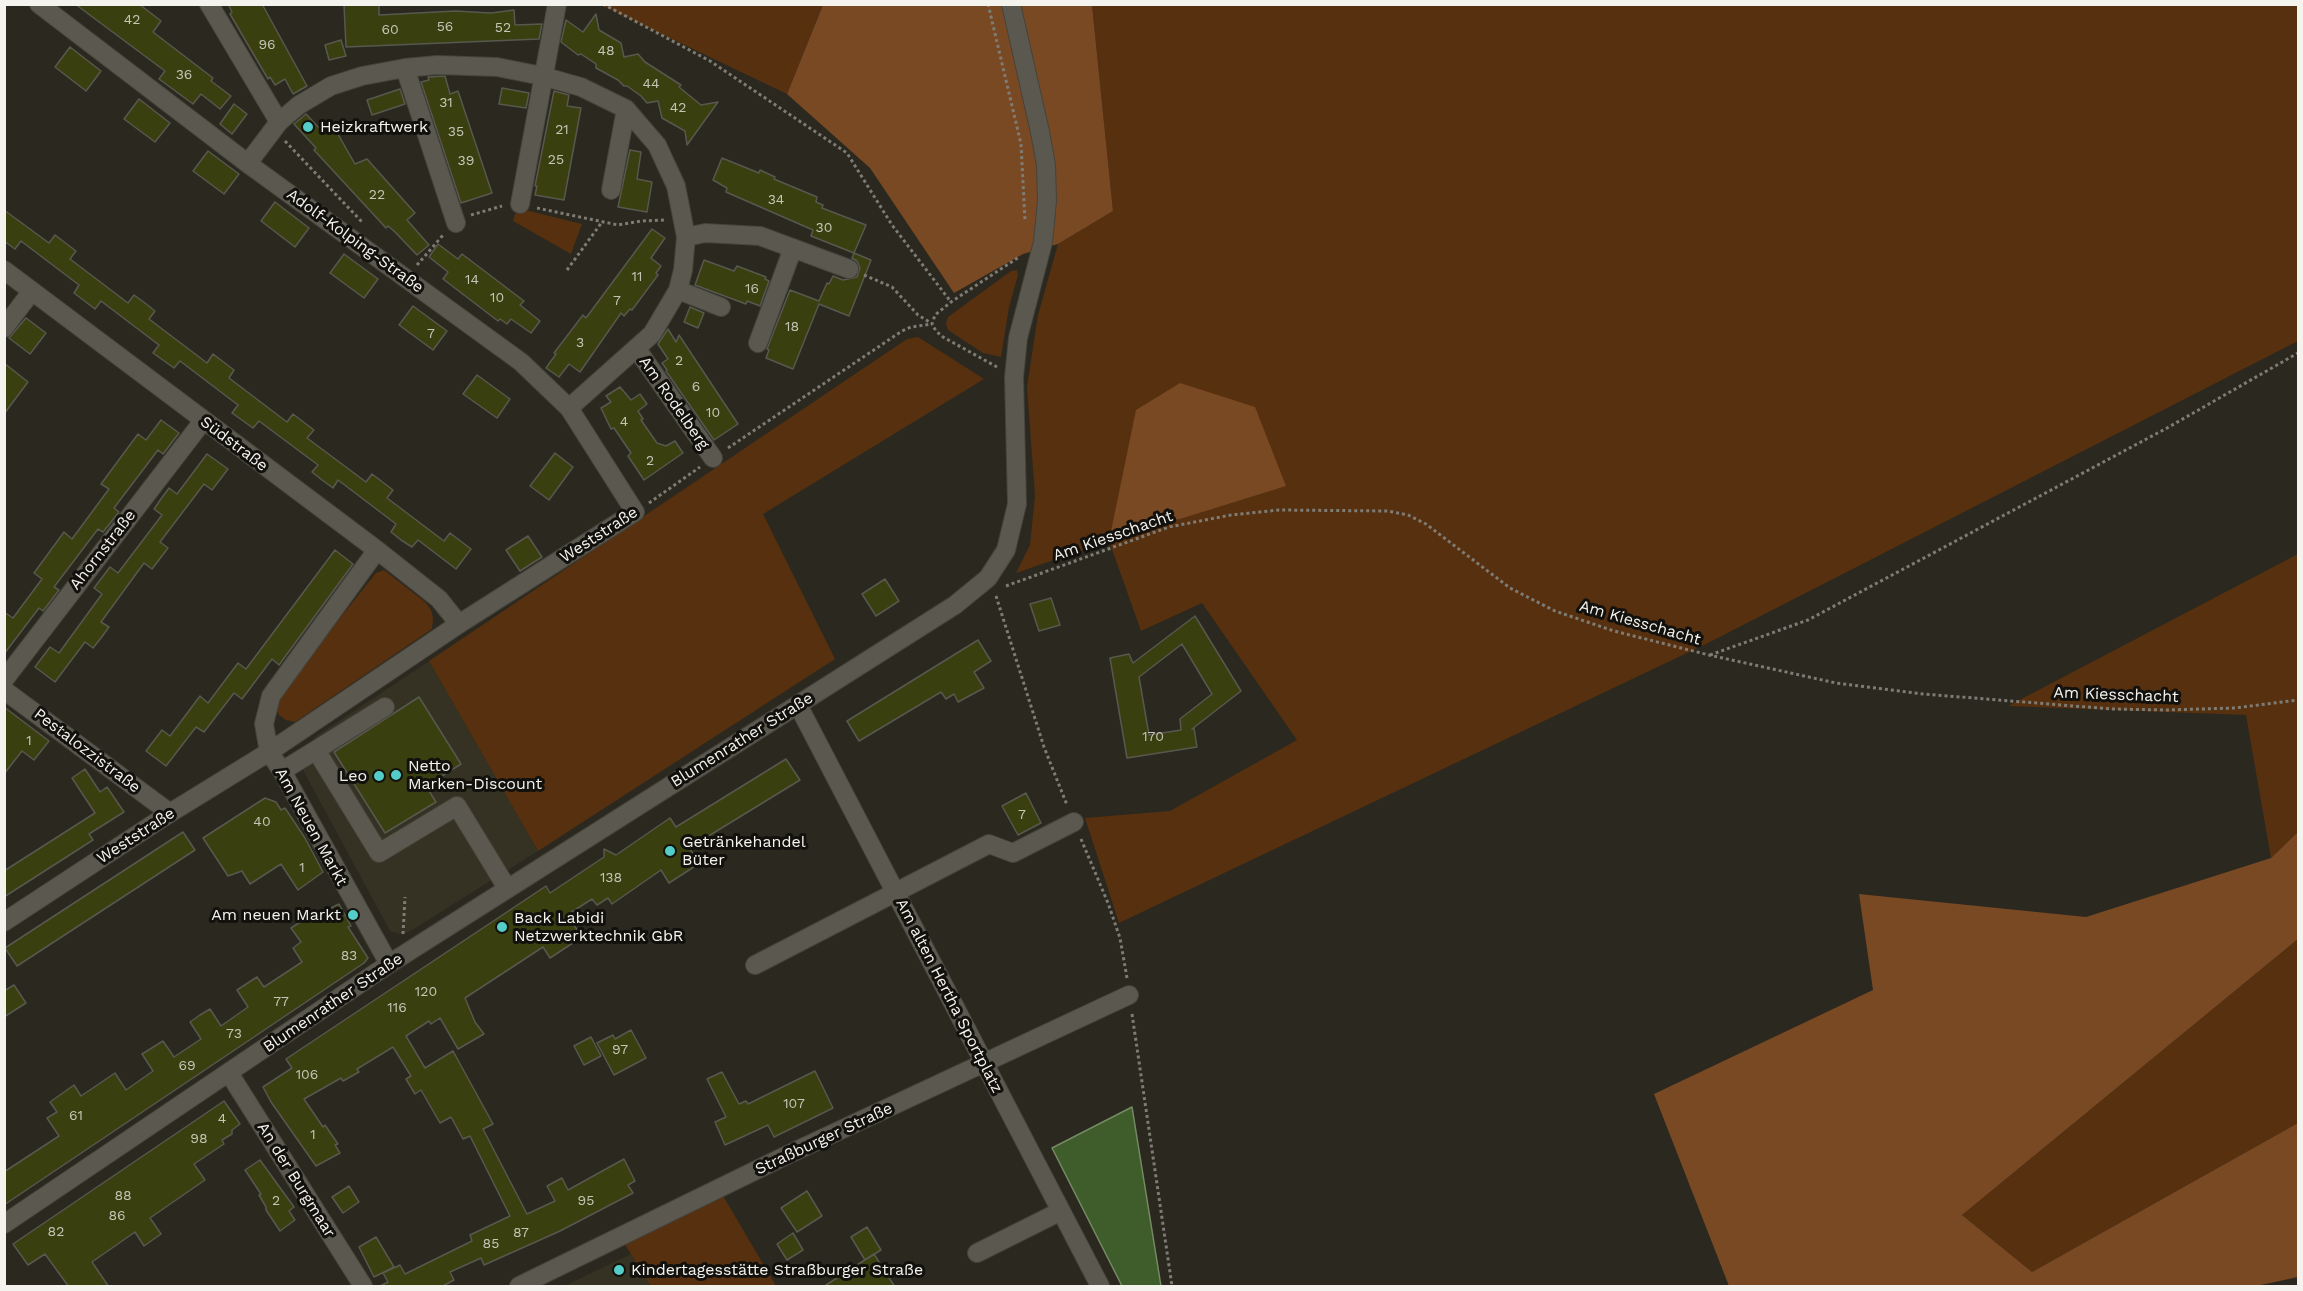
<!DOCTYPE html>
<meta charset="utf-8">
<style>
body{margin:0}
#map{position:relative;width:2303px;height:1291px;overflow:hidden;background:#2a281f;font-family:"Work Sans",sans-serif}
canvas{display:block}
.frame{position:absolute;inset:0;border:6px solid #f5f3ed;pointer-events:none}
</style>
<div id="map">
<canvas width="2303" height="1291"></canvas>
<div class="frame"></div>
</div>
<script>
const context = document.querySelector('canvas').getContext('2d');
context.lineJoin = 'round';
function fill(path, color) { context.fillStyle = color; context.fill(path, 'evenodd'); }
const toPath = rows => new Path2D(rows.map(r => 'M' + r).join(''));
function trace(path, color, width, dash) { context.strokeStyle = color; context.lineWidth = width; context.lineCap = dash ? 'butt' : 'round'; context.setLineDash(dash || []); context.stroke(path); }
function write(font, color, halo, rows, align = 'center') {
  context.font = font + ' "Work Sans",sans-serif'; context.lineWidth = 6; context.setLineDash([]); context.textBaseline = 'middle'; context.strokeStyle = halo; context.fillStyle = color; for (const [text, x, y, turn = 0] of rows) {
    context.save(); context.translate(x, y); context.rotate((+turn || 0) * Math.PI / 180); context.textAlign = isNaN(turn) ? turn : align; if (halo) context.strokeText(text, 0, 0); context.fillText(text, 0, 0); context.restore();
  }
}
fill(toPath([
 [429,661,538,851,409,932,399,934,390,931,304,772,304,754,315,737],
 [631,1254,651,1286,564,1286]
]), '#353223');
fill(toPath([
 [601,5,823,5,787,94],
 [1092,5,2298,5,2298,341,1708,643,1119,923,1085,818,1170,811,1297,740,1202,603,1141,631,1109,541,1016,573,1030,545,1035,496,1027,387,1038,315,1058,244,1113,211],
 [517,208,582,224,571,254,513,221],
 [1017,270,1018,275,1009,307,1001,357,983,353,948,330,946,323,948,317,1011,271],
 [918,337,984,379,763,514,835,659,538,851,429,661,907,339],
 [2298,554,2298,832,2271,858,2246,715,2008,706],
 [384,570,425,602,431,610,433,618,432,629,295,722,286,720,279,715,276,707,277,697,376,573],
 [2298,939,2298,1123,2032,1272,1962,1215],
 [722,1194,776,1286,651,1286,624,1243]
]), '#57300f');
fill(toPath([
 [823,5,1092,5,1113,211,1058,244,1023,254,954,293,870,168,787,94],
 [1180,383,1255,407,1286,486,1109,541,1136,410],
 [2298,832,2298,939,1962,1215,2032,1272,2298,1123,2298,1277,2256,1286,1729,1286,1654,1094,1873,990,1859,894,2086,917,2271,858]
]), '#794923');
const water = toPath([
 [1132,1107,1161,1286,1122,1286,1052,1148,1132,1107]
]);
fill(water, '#3f5d2b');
trace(water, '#768a65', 1.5);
const building = toPath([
 [75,4,139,4,161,21,153,32,213,78,211,81,231,96,220,109,201,94,193,104,159,79,165,71,75,4],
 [228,4,262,4,307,86,293,94,285,79,275,85,270,77,268,79,230,14,232,12,228,4],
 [379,4,379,15,455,11,491,13,514,10,515,25,542,24,539,39,346,47,344,5,379,4],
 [596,14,599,30,621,43,624,57,638,54,645,62,681,85,679,87,701,105,718,102,687,145,685,131,662,118,658,101,647,103,641,96,627,86,624,86,618,80,596,68,596,64,581,54,578,55,561,42,566,20,583,32,596,14],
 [341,40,346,56,329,60,325,45,341,40],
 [70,47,101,71,86,91,55,67,70,47],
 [445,76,450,94,458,91,492,193,461,203,421,82,429,80,428,77,445,76],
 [502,88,529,93,526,108,499,104,502,88],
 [400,89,405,104,372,115,367,100,400,89],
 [554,91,569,95,567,106,581,108,564,200,535,195,537,186,535,186,554,91],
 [139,99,170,123,155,142,124,119,139,99],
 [234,104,247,114,232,134,220,124,234,104],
 [306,114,322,131,331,122,355,164,367,159,415,213,407,220,429,245,417,255,395,232,388,226,386,228,314,150,316,148,294,124,306,114],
 [630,150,641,152,637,179,652,182,647,212,618,207,630,150],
 [208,151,239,174,224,194,193,171,208,151],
 [722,158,759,173,760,170,775,177,774,179,817,197,816,202,823,205,822,208,866,225,854,253,811,236,813,230,726,192,727,188,713,180,722,158],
 [275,202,309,228,295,247,261,221,275,202],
 [4,210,49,243,55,235,76,251,70,259,128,303,134,295,145,303,155,311,149,319,207,363,213,354,234,370,229,378,287,422,293,414,314,430,307,438,366,482,372,474,393,490,387,498,444,541,450,533,471,549,456,569,418,540,412,547,401,540,391,532,396,524,338,480,333,488,322,480,312,472,318,465,259,421,253,428,232,413,238,405,180,361,174,368,153,353,159,345,101,301,95,309,74,293,79,285,21,241,15,249,4,241,4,210],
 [652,229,665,238,651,258,661,266,656,273,658,275,632,310,630,309,624,316,621,313,580,372,569,364,559,377,546,368,556,354,554,353,583,315,586,318,652,229],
 [438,244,458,259,462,254,524,301,520,305,540,321,531,333,511,319,507,324,500,319,498,321,443,279,448,272,429,257,438,244],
 [854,253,871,260,849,316,819,304,793,369,766,358,769,350,767,349,790,290,819,301,827,283,829,284,833,276,843,280,857,277,860,268,857,261,852,258,854,253],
 [344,254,378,279,364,298,330,273,344,254],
 [704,260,734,271,737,266,766,277,765,279,769,281,760,306,747,301,746,304,695,285,704,260],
 [413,306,447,331,433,350,399,325,413,306],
 [690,307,704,313,698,328,684,322,690,307],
 [26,318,46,333,30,354,9,338,26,318],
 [668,329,676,342,679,335,738,424,714,440,666,371,667,370,662,363,668,359,658,344,668,329],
 [4,363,28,382,4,414,4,363],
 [477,375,510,399,497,418,463,394,477,375],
 [620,387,631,400,640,394,647,404,638,411,643,419,641,420,657,443,666,446,675,441,683,453,644,480,628,456,631,453,614,428,611,429,601,408,611,402,606,396,620,387],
 [161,420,179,433,163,454,158,450,114,508,119,512,103,532,98,529,54,587,59,590,43,611,39,608,4,654,4,612,13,618,42,579,34,573,64,532,72,539,109,489,101,484,138,434,146,440,161,420],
 [555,453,573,467,549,500,530,486,555,453],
 [207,454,228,469,212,490,204,484,160,542,168,548,152,569,144,563,101,622,109,627,101,638,93,648,85,642,55,682,35,667,50,647,59,653,102,594,94,588,110,567,118,573,162,515,154,509,161,499,169,488,177,494,207,454],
 [528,536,542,557,520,571,506,550,528,536],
 [335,550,353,564,279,665,272,659,242,699,234,693,204,732,196,727,166,766,146,751,162,730,170,736,200,696,208,703,238,663,246,669,335,550],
 [885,579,899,601,876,616,862,594,885,579],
 [1051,598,1060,625,1039,631,1030,604,1051,598],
 [1195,616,1241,691,1192,729,1194,728,1197,747,1127,758,1110,658,1129,654,1133,663,1195,616],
 [1182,644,1212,694,1180,719,1181,730,1149,735,1139,677,1182,644],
 [978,640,991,661,974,672,984,688,958,702,954,694,946,699,941,692,859,741,847,721,978,640],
 [419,697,461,764,426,786,436,802,385,833,334,752,419,697],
 [4,707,49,741,34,760,22,751,4,774,4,707],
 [786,759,800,780,689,848,700,863,669,883,661,870,612,904,608,898,597,905,592,899,567,915,582,937,550,958,543,947,465,998,475,1022,484,1034,458,1049,440,1018,431,1024,429,1021,406,1036,425,1068,453,1051,493,1124,483,1129,527,1214,555,1201,547,1186,562,1178,568,1190,624,1159,635,1181,628,1185,633,1193,560,1231,484,1265,481,1258,450,1272,454,1280,441,1287,378,1287,388,1282,383,1273,400,1265,405,1274,472,1241,470,1235,510,1216,470,1136,463,1139,451,1117,440,1123,421,1090,415,1094,406,1079,411,1076,393,1047,357,1069,359,1072,343,1081,341,1078,304,1099,323,1127,325,1125,338,1144,335,1145,340,1153,316,1166,271,1102,263,1087,292,1068,286,1059,546,886,550,893,604,857,604,849,616,855,670,818,676,827,786,759],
 [85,769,100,792,107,787,124,812,89,834,93,840,4,897,4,871,95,813,72,778,85,769],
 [1026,793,1041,823,1018,835,1002,806,1026,793],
 [265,798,276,802,281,810,285,808,305,838,323,872,298,890,281,864,250,884,242,871,228,876,203,838,265,798],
 [183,832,195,850,17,966,5,948,183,832],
 [339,904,351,926,348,927,368,958,364,963,4,1205,4,1172,59,1136,47,1118,57,1112,50,1102,74,1085,81,1096,115,1073,126,1090,153,1071,142,1054,163,1041,174,1057,201,1039,190,1022,200,1015,210,1009,221,1026,248,1007,237,990,257,977,264,987,302,962,293,948,301,942,291,928,319,910,321,913,339,904],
 [14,985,26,1003,4,1017,4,991,14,985],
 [631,1030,646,1058,614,1075,597,1043,613,1035,615,1039,631,1030],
 [591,1037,601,1056,584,1065,574,1046,591,1037],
 [815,1071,833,1108,774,1137,768,1125,725,1145,715,1122,726,1117,707,1079,722,1072,739,1104,746,1101,748,1104,815,1071],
 [224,1101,240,1124,232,1130,232,1134,222,1140,224,1144,194,1164,205,1180,150,1218,161,1234,144,1246,135,1232,92,1262,109,1287,69,1287,45,1254,28,1265,13,1244,224,1101],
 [260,1160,294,1207,289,1211,295,1220,280,1231,266,1210,266,1207,259,1195,261,1194,245,1170,260,1160],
 [349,1186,359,1202,343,1213,332,1197,349,1186],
 [807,1191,822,1216,797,1232,781,1208,807,1191],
 [867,1227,881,1250,865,1260,851,1237,867,1227],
 [793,1233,803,1250,787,1260,777,1244,793,1233],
 [376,1237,394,1267,374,1277,359,1247,376,1237],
 [874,1254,895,1287,823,1287,874,1254]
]);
fill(building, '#3a3f10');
trace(building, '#57594f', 1.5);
const minor = toPath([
 [209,4,279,122],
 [405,68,456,223],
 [248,163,279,122,299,105,331,86,362,76,405,68,437,65,497,67,542,76,581,87,626,109,657,145,676,186,686,237,683,270,678,290,652,334,569,408],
 [611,190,626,109],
 [520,204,557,4],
 [686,237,705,233,760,236,849,269],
 [4,270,377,550,439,599,459,624],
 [678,290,721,307],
 [4,328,32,291],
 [758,343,793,248],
 [636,348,713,458],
 [377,550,271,696,264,724,269,752,282,771,389,964],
 [4,680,203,421],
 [4,690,170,813],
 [798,705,1100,1286],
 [316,750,385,707],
 [282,771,316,750,379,853,457,806,507,888],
 [4,922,170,813,269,752,459,624,635,512,569,408,521,362,251,166,39,4],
 [755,965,989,844,1013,853,1074,822],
 [229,1073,363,1286],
 [4,1224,389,964,955,605,988,578,1006,550,1017,504,1014,377,1018,338,1043,242,1047,201,1046,165,1040,132,1011,4],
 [977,1253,1061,1211],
 [519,1286,785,1156,1129,995]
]);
trace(minor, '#45433b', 20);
trace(toPath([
 [603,4,710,61,847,153,892,225,951,302],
 [988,4,1021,144,1025,221],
 [285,141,363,223],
 [537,208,618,225,642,221,666,220],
 [471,215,502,206],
 [417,265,444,234],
 [567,270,602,222],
 [864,275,892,287,918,315,931,323],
 [997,367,943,337,936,331,932,324,935,315,951,302,1019,257],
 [728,448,902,331,911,327,932,324],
 [649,503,700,467],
 [1006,586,1169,527,1231,515,1279,510,1388,511,1408,515,1426,524,1510,588,1555,611,1614,631,1709,655,1836,683,1923,694,2112,709,2167,710,2235,708,2298,700],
 [996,596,1044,747,1067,805],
 [1710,655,1808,620,2167,428,2298,353],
 [1081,839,1108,903,1120,938,1127,978],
 [403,934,405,897],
 [1132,1014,1172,1286]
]), '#7e7c74', 3, [3, 3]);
trace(minor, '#5b594f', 18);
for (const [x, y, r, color] of [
 [308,127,6,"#54cdc8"],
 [396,775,6,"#54cdc8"],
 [379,776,6,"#54cdc8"],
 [670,851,6,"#54cdc8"],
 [353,915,6,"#54cdc8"],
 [502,927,6,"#54cdc8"],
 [619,1270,6,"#54cdc8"]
]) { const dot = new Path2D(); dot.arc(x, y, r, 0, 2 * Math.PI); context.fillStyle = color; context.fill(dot); trace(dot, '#12110d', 2); }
write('14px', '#c6c6b6', null, [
 ["42",132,20],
 ["56",445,27],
 ["52",503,28],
 ["60",390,30],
 ["96",267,45],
 ["48",606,51],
 ["36",184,75],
 ["44",651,84],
 ["31",446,103],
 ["42",678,108],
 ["21",562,130],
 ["35",456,132],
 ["25",556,160],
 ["39",466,161],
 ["22",377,195],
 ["34",776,200],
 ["30",824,228],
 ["11",637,277],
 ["14",472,280],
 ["16",752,289],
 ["10",497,298],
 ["7",617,301],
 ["18",792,327],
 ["7",431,334],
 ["3",580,343],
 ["2",679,361],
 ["6",696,387],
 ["10",713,413],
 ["4",624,422],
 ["2",650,461],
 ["170",1153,737],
 ["1",29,741],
 ["7",1022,815],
 ["40",262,822],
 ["1",302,868],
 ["138",611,878],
 ["83",349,956],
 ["120",426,992],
 ["77",281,1002],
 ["116",397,1008],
 ["73",234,1034],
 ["97",620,1050],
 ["69",187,1066],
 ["106",307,1075],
 ["107",794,1104],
 ["61",76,1116],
 ["4",222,1119],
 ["1",313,1135],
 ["98",199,1139],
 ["88",123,1196],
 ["2",276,1201],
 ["95",586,1201],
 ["86",117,1216],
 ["82",56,1232],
 ["87",521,1233],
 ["85",491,1244]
]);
write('16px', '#f5f3ed', '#12110d', [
 ["Heizkraftwerk",320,127],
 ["Netto",408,766],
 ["Marken-Discount",408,784],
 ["Leo",367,776,"right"],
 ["Getränkehandel",682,842],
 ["Büter",682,860],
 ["Am neuen Markt",341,915,"right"],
 ["Back Labidi",514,918],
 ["Netzwerktechnik GbR",514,936],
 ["Kindertagesstätte Straßburger Straße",631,1270]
], 'left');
write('16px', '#f5f3ed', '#12110d', [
 ["Adolf-Kolping-Straße",355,241,36],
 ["Am Rodelberg",674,403,55],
 ["Südstraße",234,444,37],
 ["Weststraße",599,535,-33],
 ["Am Kiesschacht",1113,536,-19],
 ["Ahornstraße",103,550,-52],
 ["Am Kiesschacht",1640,623,16],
 ["Am Kiesschacht",2116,695,2],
 ["Blumenrather Straße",742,740,-32],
 ["Pestalozzistraße",87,751,37],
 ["Am Neuen Markt",311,827,61],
 ["Weststraße",136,836,-33],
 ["Am alten Hertha Sportplatz",949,996,63],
 ["Blumenrather Straße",333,1003,-34],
 ["Straßburger Straße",824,1139,-25],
 ["An der Burgmaar",296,1180,58]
]);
</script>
